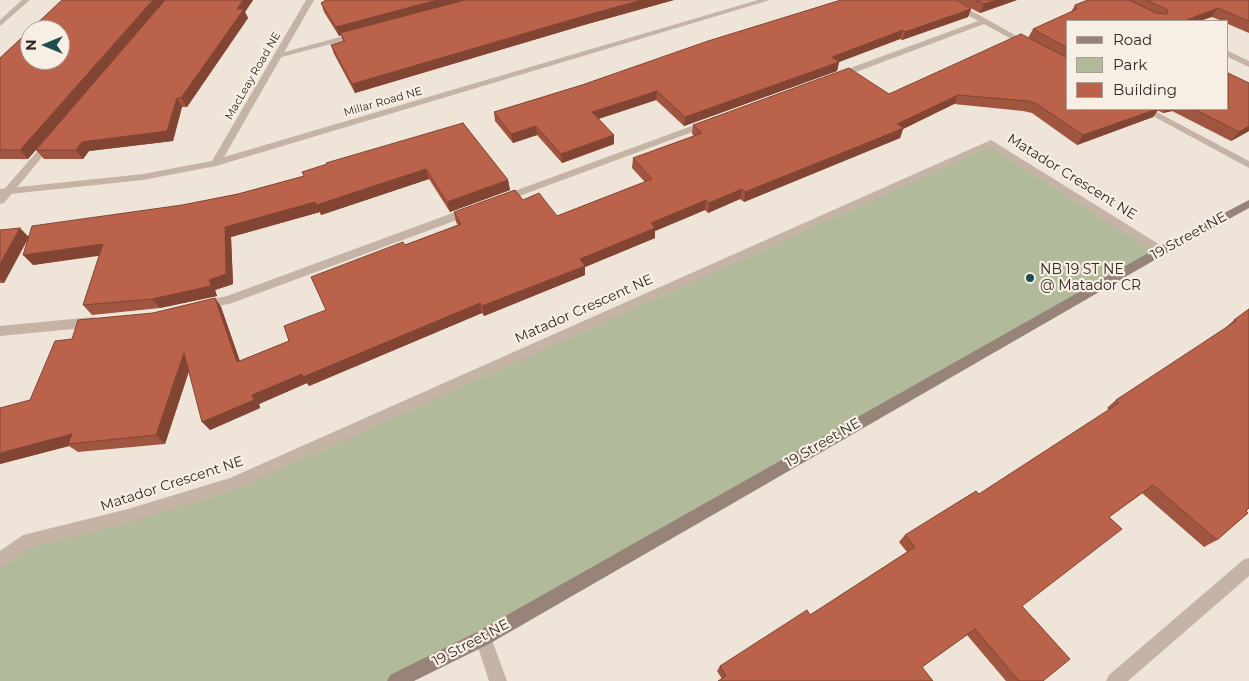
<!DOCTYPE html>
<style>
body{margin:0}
#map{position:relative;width:1249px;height:681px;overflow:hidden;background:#eee4d8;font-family:Montserrat,sans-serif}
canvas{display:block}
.legend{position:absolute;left:1066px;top:20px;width:162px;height:90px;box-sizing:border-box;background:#f7eee4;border:1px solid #a89f98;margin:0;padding:6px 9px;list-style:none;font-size:15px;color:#322926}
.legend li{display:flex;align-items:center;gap:10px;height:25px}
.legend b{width:25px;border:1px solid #a89f98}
.north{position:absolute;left:20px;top:20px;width:50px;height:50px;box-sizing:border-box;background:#f7eee4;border:1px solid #a89f98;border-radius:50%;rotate:270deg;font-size:14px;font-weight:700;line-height:20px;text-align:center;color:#322926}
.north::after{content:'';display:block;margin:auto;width:18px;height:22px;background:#204d4f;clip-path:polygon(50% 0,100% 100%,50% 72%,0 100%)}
</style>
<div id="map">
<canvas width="1249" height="681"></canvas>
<ul class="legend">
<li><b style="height:6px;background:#988378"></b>Road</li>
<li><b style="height:14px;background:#b1bb9a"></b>Park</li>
<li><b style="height:14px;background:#ba634a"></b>Building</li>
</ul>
<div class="north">N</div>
</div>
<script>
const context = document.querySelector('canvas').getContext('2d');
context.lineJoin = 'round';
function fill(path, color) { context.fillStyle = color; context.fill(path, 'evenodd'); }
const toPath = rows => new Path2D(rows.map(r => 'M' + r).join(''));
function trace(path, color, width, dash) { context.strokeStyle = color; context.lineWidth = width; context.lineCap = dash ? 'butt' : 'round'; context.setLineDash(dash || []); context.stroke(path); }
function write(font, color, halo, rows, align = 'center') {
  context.font = font + ' Montserrat,sans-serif'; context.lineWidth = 4.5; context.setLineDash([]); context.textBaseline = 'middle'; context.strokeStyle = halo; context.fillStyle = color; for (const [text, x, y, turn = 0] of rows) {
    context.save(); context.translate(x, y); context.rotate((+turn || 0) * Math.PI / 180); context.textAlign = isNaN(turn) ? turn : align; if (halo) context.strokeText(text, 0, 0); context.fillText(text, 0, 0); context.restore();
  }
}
fill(toPath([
 [991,143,1161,251,396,681,0,681,0,561,28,540,232,484]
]), '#b1bb9a');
fill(toPath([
 [942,0,952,0,1033,45,1026,47,984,24,840,78,834,78,834,74,978,21,942,0],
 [358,32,362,34,361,36,278,58,274,55,358,32],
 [1140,109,1151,109,1249,161,1249,168,1140,109],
 [708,120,711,121,711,125,506,201,498,201,497,199,498,197,708,120],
 [50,139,53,140,53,144,4,203,0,204,0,194,47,140,50,139],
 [469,207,473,208,474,211,473,214,232,303,203,310,197,305,199,302,227,296,469,207],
 [94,317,98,319,100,322,98,325,94,327,0,336,0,326,94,317],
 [1249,558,1249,576,1128,681,1106,681,1109,675,1243,560,1249,558]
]), '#c5b3a6');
fill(toPath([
 [22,0,30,0,0,26,0,20,22,0],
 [306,0,314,0,224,157,758,0,770,0,216,166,143,180,0,195,0,189,143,174,212,161,306,0],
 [1228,51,1249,61,1249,67,1228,57,1228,51],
 [991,140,1165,248,1167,251,1165,254,1157,254,990,147,237,489,128,523,32,547,0,569,0,551,23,535,128,509,230,478,991,140],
 [483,630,489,632,507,681,489,681,475,638,477,632,483,630]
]), '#c5b3a6');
fill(toPath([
 [1249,200,1249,208,1165,254,489,644,414,681,387,681,390,675,477,632,1157,248,1249,200]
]), '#988378');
fill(toPath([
 [62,0,253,0,245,12,248,18,187,107,182,107,173,141,89,151,83,159,44,159,36,150,51,132,28,159,0,159,0,58],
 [326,0,674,0,584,25,355,93,334,54,331,45,343,41,341,35,339,36,324,12,321,3],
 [841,0,1017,0,980,13,957,1,971,9,968,17,902,40,900,39,839,62,837,71,684,126,656,100,598,119,614,135,614,144,562,163,537,135,513,143,495,121,494,112,582,85],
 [1088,0,1249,0,1249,33,1228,24,1228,21,1222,21,1212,17,1068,21,1068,109,1228,109,1249,131,1231,141,1172,111,1163,113,1157,110,1153,117,1077,145,1032,113,1023,111,954,104,903,129,900,138,744,202,740,199,708,213,705,210,655,231,655,238,585,267,585,275,484,316,482,313,309,386,307,383,259,404,260,408,210,430,189,371,165,444,78,452,69,446,0,464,30,400,72,339,153,313,215,298,221,307,240,361,289,341,405,245,458,225,456,222,454,212,523,200,557,216,645,182,632,168,633,158,694,136,692,134,693,125,889,94,1028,38,1033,29,1071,12,1075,5],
 [463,123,508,180,510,190,450,212,429,179,321,215,320,212,231,237,233,284,215,290,217,296,160,308,92,315,83,305,99,255,33,265,28,238,4,283,0,283,0,230,28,237,238,194,304,176],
 [1249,309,1217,540,1204,547,1142,493,1109,517,1022,606,1043,681,1006,681,967,635,922,667,722,679,717,671,720,666,810,615,907,552,899,542,905,535,979,494,1109,410,1107,408,1116,400,1224,329,1234,320]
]), '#a05540');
fill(toPath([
 [153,0,165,0,28,159,20,150],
 [243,0,253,0,245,12,248,18,187,107,181,98,237,9],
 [437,0,472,0,340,33,341,35,339,36,336,27],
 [642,0,674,0,584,25,355,93,352,84,584,16],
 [997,0,1017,0,980,13,984,4],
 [1218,8,1212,17,1200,21,1184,21],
 [971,9,968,17,902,40,905,32],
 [903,30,900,39,831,65,839,62,837,71,684,126,685,117,832,57],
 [657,91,656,100,592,121,592,112],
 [958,95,954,104,903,129,900,138,744,202,745,192,897,124],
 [177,98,182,107,173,141,89,151,83,159,76,150,82,142],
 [1157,109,1159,109,1153,117,1077,145,1083,135],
 [1167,109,1173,109,1172,111,1163,113],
 [536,126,537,135,513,143,511,134],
 [1249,126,1249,131,1231,141,1239,132],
 [614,135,614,144,562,163,561,154],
 [426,169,429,179,321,215,320,212,231,237,233,284,215,290,217,296,160,308,152,299,209,280,225,227],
 [508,180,510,190,450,212,447,202],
 [742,189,740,199,708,213,709,203],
 [706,200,705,210,655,231,655,238,585,267,585,275,484,316,482,306,580,259,651,223],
 [20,228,29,237,4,283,0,279,0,264],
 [103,244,112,254,33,265,23,255],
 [215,298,221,307,243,371,237,362],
 [480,303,482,313,309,386,307,383,259,404,260,408,210,430,202,422,252,395,302,374],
 [184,353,192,362,165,444,156,435],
 [72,434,68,444,69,446,0,464,0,453]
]), '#824534');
const building = toPath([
 [62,0,153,0,20,150,0,150,0,58,30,30,30,60,60,60,60,30,30,30,62,0],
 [165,0,243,0,237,9,244,9,181,98,177,98,167,131,82,142,76,150,36,150,165,0],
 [326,0,437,0,336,27,321,3,326,0],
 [465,0,642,0,584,16,352,84,331,45,345,41,340,33,465,0],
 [841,0,956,0,971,9,905,32,903,30,832,57,839,62,685,117,657,91,592,112,614,135,561,154,536,126,511,134,494,112,582,85,708,41,841,0],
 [975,0,997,0,984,4,975,0],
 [1088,0,1129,0,1156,13,1167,14,1168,10,1146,0,1249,0,1249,21,1218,8,1184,21,1068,21,1068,48,1033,29,1077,9,1075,5,1088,0],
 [1021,34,1068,58,1068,109,1157,109,1083,135,1037,104,1028,101,958,95,897,124,904,128,745,192,742,189,709,203,706,200,651,223,655,228,580,259,585,266,482,306,480,303,303,377,302,374,252,395,254,400,202,422,184,353,156,435,68,444,72,434,0,453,0,408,30,400,55,341,72,339,78,320,153,313,215,298,237,362,289,341,284,326,326,310,311,277,403,242,405,245,461,224,454,212,515,190,523,200,539,193,557,216,652,179,633,158,702,133,693,125,849,68,889,94,1021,34],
 [1228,73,1249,83,1249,126,1239,132,1194,109,1228,109,1228,73],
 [463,123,508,180,447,202,426,169,316,205,315,202,225,227,226,274,209,280,211,286,152,299,83,305,103,244,23,255,32,226,182,205,238,194,304,176,302,172,327,164,326,163,463,123],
 [20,228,0,264,0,230,20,228],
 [1249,309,1249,508,1246,511,1248,513,1217,540,1153,485,1109,517,1122,529,1022,606,1070,659,1043,681,1019,681,975,629,922,667,933,681,718,681,726,676,720,666,807,610,810,615,915,547,905,535,976,491,979,494,1119,403,1116,400,1236,321,1234,320,1249,309]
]);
fill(building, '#ba634a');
trace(building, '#824534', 1);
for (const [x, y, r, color] of [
 [1030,278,5,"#204d4f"]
]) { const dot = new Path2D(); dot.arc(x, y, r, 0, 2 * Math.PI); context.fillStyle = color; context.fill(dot); trace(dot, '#f7eee4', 2); }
write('11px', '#322926', '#f7eee4', [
 ["MacLeay Road NE",253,76,-60],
 ["Millar Road NE",383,102,-16]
]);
write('14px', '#322926', '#f7eee4', [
 ["Matador Crescent NE",1072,177,32],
 ["19 Street NE",1189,236,-29],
 ["Matador Crescent NE",584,309,-24],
 ["19 Street NE",823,443,-30],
 ["Matador Crescent NE",172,484,-18],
 ["19 Street NE",471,643,-28]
]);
write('14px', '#322926', '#f7eee4', [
 ["NB 19 ST NE",1040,270],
 ["@ Matador CR",1040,286]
], 'left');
</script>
